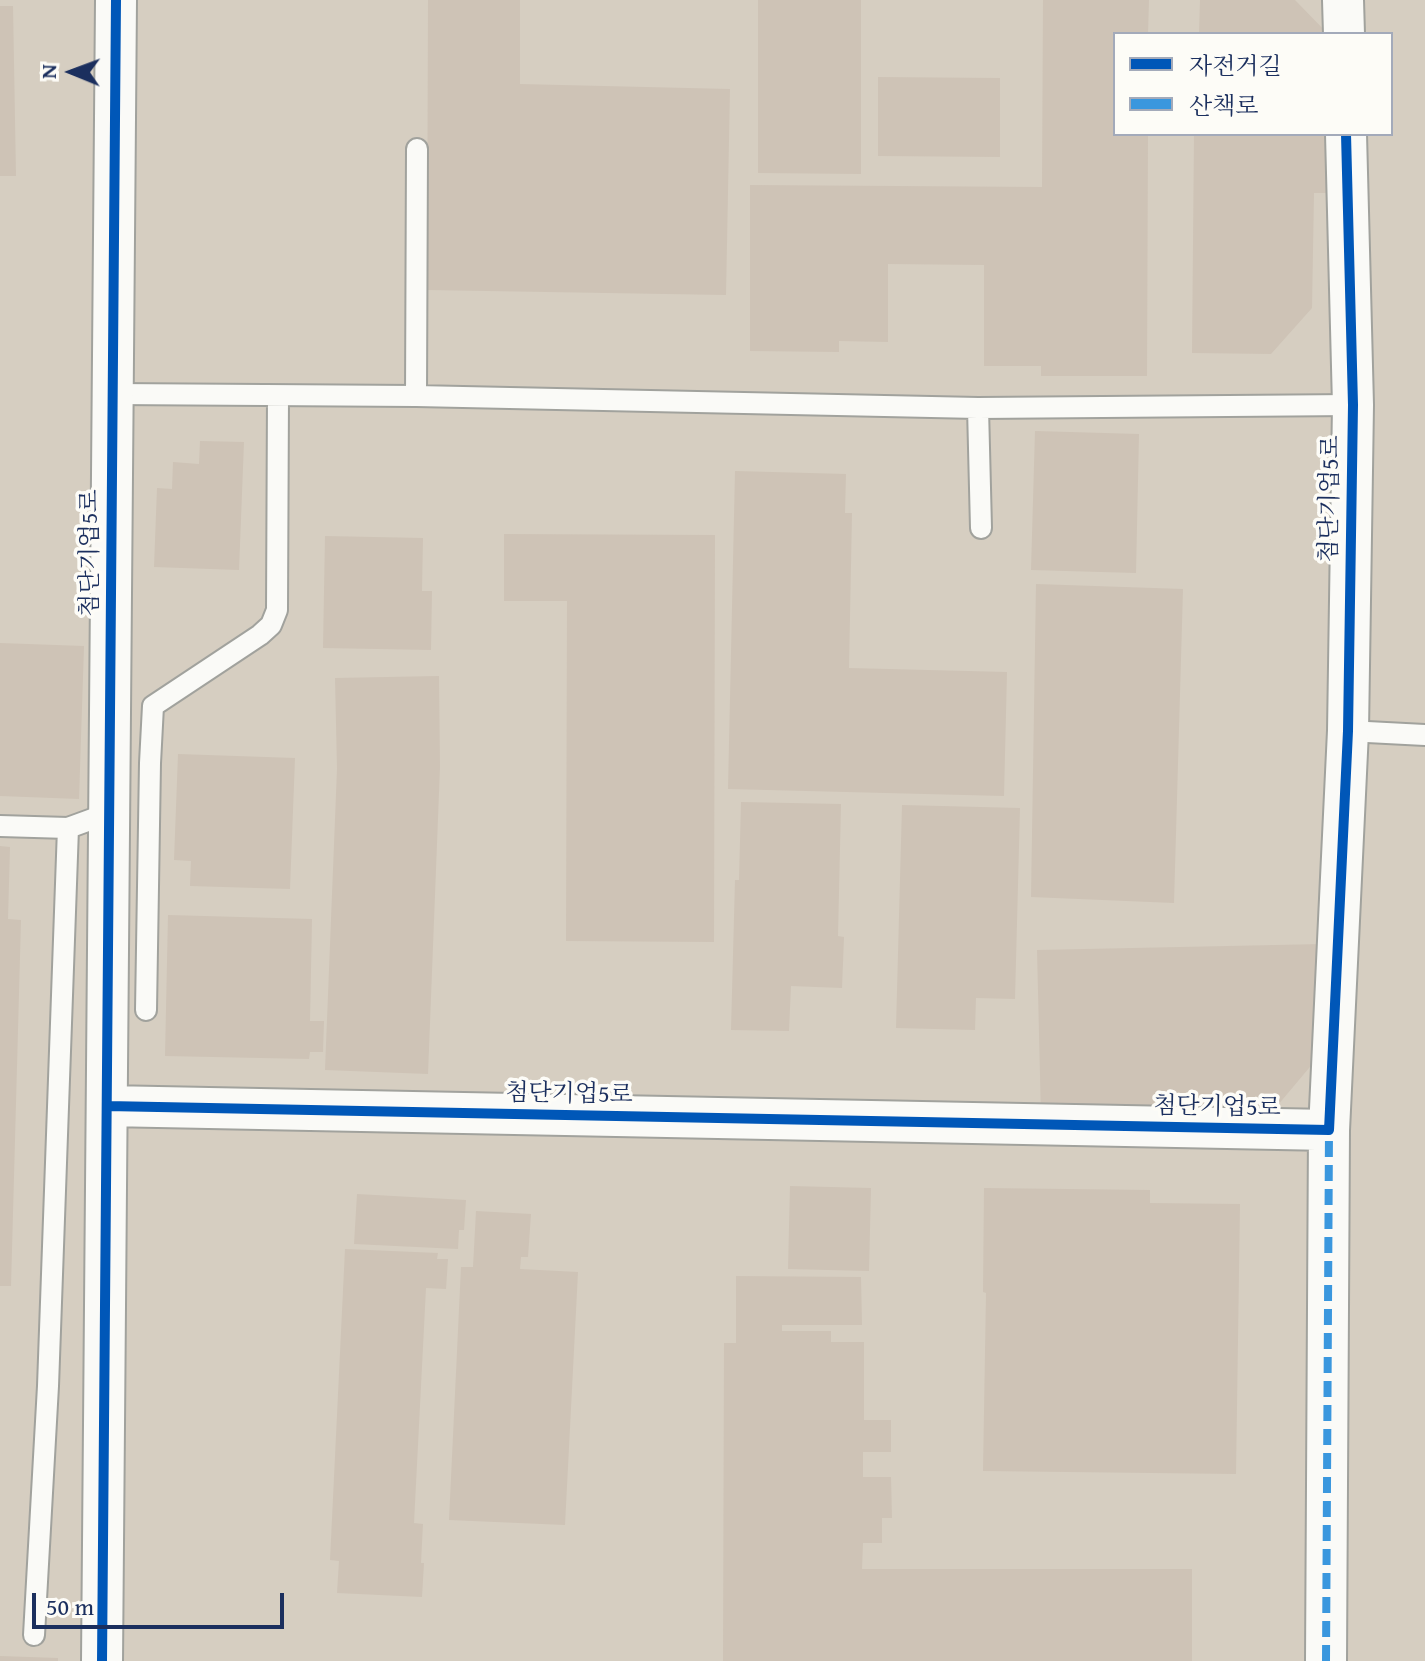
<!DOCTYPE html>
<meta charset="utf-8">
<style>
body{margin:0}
#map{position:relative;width:1425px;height:1661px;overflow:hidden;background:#e1ddcb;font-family:"Gentium Book Plus","Noto Serif KR",serif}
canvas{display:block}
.legend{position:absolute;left:1113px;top:32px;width:280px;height:104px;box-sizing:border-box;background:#fdfcf7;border:2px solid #a3aaba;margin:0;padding:10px 14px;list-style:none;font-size:24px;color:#1b2f5e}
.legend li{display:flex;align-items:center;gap:16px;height:40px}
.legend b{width:40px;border:2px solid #a3aaba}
.north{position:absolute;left:32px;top:32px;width:80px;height:80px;-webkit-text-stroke:6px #fdfcf7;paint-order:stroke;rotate:271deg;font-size:22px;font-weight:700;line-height:32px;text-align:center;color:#1b2f5e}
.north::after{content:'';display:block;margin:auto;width:28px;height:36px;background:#1b2f5e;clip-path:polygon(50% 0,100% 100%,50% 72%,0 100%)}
.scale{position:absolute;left:32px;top:1593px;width:252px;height:36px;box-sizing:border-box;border:4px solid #1b2f5e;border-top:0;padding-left:10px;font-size:24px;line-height:28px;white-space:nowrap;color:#1b2f5e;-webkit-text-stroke:6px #fdfcf7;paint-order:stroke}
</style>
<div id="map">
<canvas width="1425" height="1661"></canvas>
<ul class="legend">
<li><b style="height:10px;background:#0057b8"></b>자전거길</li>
<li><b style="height:10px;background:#3a97de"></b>산책로</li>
</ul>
<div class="north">N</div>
<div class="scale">50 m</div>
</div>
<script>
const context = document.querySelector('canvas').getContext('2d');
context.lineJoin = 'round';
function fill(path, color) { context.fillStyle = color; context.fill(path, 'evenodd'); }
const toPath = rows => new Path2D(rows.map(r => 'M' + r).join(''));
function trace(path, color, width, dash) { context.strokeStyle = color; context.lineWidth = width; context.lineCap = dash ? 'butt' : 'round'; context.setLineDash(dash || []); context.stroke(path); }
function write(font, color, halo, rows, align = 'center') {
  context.font = font + ' "Gentium Book Plus","Noto Serif KR",serif'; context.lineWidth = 7; context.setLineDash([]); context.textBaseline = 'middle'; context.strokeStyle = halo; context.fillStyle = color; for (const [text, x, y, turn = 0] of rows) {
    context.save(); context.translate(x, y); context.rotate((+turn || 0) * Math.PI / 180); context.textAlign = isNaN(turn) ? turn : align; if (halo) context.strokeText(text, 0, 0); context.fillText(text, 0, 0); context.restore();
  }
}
fill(toPath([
 [0,0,1425,0,1425,1661,0,1661],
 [1115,34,1391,34,1391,134,1115,134]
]), '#d6cec1');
fill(toPath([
 [428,0,520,0,520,84,730,89,726,295,427,290],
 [758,0,861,0,861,174,758,173],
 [1043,0,1149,0,1148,34,1115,34,1115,134,1148,134,1147,376,1041,376,1041,366,984,366,984,265,888,264,888,342,839,341,839,352,750,351,750,185,1042,187],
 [1200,0,1295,0,1328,34,1199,34],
 [0,6,13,6,16,176,0,176],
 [878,77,1000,78,1000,157,878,156],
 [1194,134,1329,134,1328,193,1314,193,1312,308,1271,354,1192,353],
 [1035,431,1139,434,1136,573,1031,570],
 [200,441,244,442,239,570,154,567,157,488,172,489,173,462,199,464],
 [735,471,846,474,845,513,852,513,849,668,1007,672,1004,796,728,789],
 [504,534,715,535,714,942,566,941,567,601,504,601],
 [325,536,423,538,422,591,432,591,431,650,323,648],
 [1036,584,1183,589,1174,903,1031,897],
 [0,643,84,646,79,799,0,796],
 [439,676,440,767,428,1074,325,1070,337,769,335,678],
 [178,754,295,758,290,889,190,886,191,861,174,860],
 [741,802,841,804,838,936,844,937,842,988,791,986,789,1031,731,1030,735,880,739,880],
 [902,805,1020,808,1015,999,976,998,975,1030,896,1028],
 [0,846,10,847,8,919,21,920,11,1286,0,1286],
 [168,915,312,919,310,1021,324,1021,323,1052,310,1052,309,1059,165,1056],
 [1323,944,1325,1049,1272,1112,1041,1117,1037,950],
 [790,1186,871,1188,869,1271,788,1269],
 [984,1188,1150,1190,1150,1203,1240,1204,1236,1474,983,1471,986,1293,983,1292],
 [357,1194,466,1200,464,1230,459,1230,458,1249,354,1244],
 [476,1211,531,1214,528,1257,521,1257,520,1269,578,1272,565,1525,449,1520,461,1267,473,1267],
 [345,1249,438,1253,437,1259,448,1259,446,1289,426,1288,414,1523,423,1524,421,1563,424,1563,422,1597,337,1593,339,1561,330,1560],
 [736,1276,861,1277,862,1325,782,1325,782,1331,831,1331,831,1342,864,1342,864,1420,891,1420,891,1452,863,1452,863,1477,891,1477,892,1518,882,1518,882,1543,863,1543,862,1569,1192,1569,1192,1661,723,1661,724,1343,736,1343],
 [0,1656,58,1658,58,1661,0,1661]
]), '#cec3b6');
const lane = toPath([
 [113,394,416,396,978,408,1353,405],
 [416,396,417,149],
 [978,408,981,528],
 [1348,731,1425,735],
 [0,826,68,828,109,813],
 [146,1010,150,763,153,706,260,635,271,625,277,610,278,396],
 [34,1635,48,1386,68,828]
]);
const street = toPath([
 [1343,0,1344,34],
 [107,1106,1329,1130,1348,731,1353,405,1346,134],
 [102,1661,116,0],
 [1326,1661,1329,1130]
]);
trace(lane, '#a1a29d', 24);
trace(street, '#a1a29d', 44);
trace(lane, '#fafaf7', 20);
trace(street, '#fafaf7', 40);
trace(toPath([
 [1326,1661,1329,1130]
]), '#3a97de', 8, [16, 8]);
trace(toPath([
 [107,1106,1329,1130,1348,731,1353,405,1346,134],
 [102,1661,116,0]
]), '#0057b8', 10);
write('24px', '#1b2f5e', '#fdfcf7', [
 ["첨단기업5로",1331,499,-89],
 ["첨단기업5로",91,553,-90],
 ["첨단기업5로",569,1095,1],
 ["첨단기업5로",1217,1108,1]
]);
</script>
